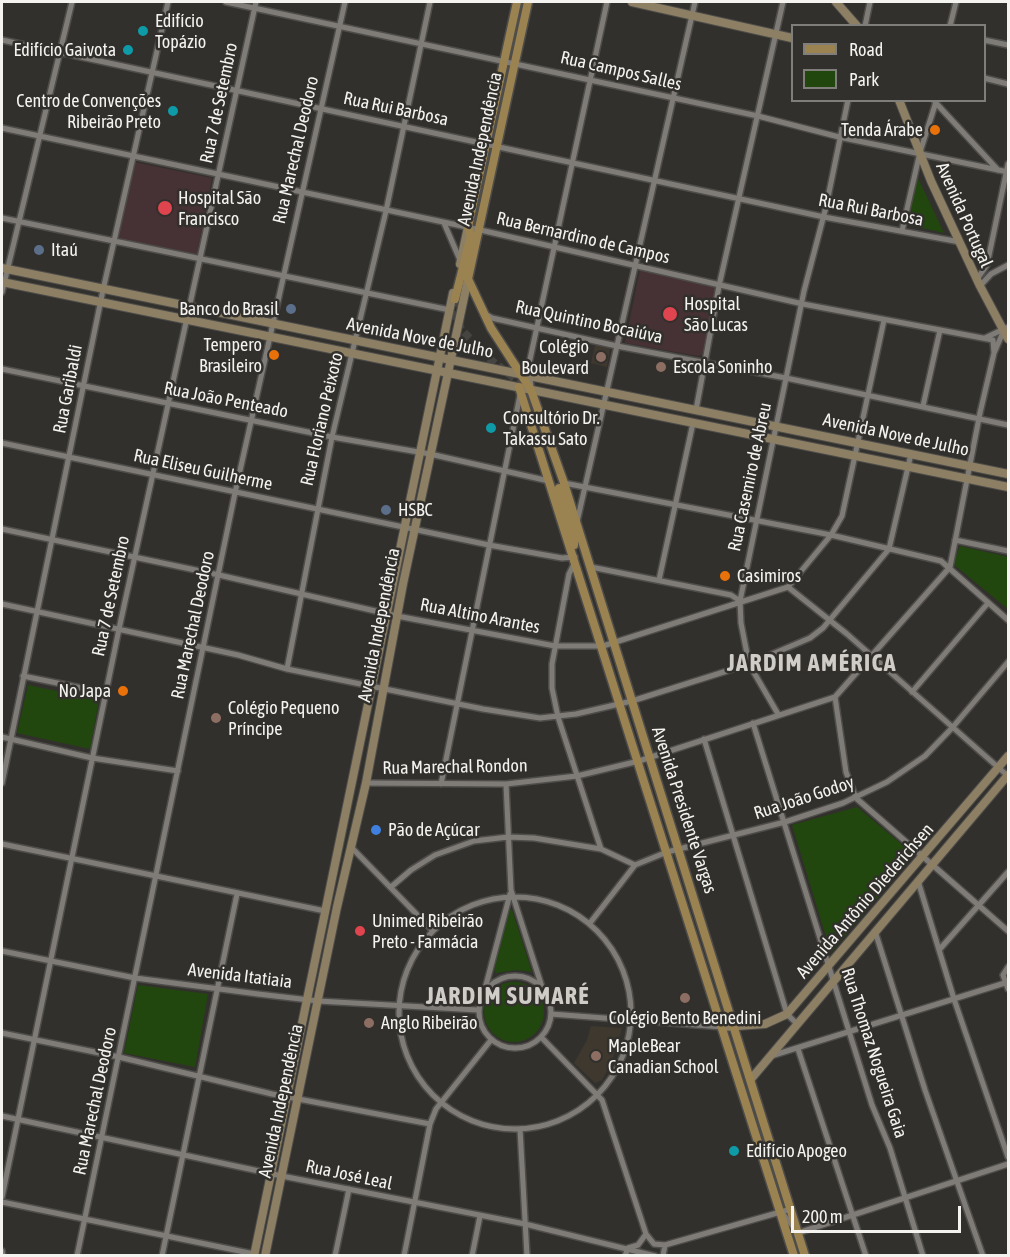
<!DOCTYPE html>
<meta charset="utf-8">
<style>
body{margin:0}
#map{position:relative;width:1010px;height:1257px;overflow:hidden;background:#32302c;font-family:"Asap Condensed",sans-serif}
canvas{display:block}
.frame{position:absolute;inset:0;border:3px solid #f4f3f0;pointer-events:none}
.legend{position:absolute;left:791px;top:24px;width:195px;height:78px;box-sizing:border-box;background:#32302c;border:2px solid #807e7a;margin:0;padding:8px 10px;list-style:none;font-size:18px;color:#f4f3f0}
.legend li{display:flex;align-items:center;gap:12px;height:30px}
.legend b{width:30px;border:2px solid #807e7a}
.scale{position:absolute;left:791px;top:1206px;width:170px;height:27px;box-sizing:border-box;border:3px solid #f4f3f0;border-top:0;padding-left:8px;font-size:18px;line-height:21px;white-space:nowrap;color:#f4f3f0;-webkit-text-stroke:4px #32302c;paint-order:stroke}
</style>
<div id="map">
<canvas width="1010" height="1257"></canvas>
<div class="frame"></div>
<ul class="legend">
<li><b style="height:8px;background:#9b8251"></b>Road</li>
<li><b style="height:16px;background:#22470e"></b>Park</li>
</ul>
<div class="scale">200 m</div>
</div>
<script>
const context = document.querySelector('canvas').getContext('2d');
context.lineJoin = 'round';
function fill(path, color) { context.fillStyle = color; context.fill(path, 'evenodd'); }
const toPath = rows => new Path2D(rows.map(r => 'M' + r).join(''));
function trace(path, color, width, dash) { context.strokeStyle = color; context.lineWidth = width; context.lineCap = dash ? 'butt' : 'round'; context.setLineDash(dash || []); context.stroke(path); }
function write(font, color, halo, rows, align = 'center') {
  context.font = font + ' "Asap Condensed",sans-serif'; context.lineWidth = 5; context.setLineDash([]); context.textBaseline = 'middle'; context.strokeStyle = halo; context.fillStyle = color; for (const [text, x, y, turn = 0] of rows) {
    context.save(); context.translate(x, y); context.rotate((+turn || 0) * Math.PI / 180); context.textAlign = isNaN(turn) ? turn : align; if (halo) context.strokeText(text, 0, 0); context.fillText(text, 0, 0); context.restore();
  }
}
fill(toPath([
 [595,345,610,348,607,367,591,363],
 [591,1026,622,1028,612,1062,602,1080,595,1083,574,1063,587,1040]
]), '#3e382f');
fill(toPath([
 [134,162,212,178,197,254,118,239],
 [640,269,717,286,702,355,698,356,625,343]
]), '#463134');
fill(toPath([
 [917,176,944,233,905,224],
 [960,546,1008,557,1008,609,953,564],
 [28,685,99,700,90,749,17,733],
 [857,807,912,853,913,856,831,953,792,825],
 [510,910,512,910,532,972,517,970,496,973,494,970],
 '484 1012a30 30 0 1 1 60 0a30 30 0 1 1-60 0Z',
 [138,985,208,994,195,1067,124,1053]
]), '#22470e');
trace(toPath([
 [455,299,454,312,461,329,487,357,522,384,533,405]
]), '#454440', 8, [8, 4]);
const street = toPath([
 [226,2,758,116,839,137,1008,172],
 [865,26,870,2],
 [950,26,956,2],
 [2,40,824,217,960,242],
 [984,40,1008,45],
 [984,78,1008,84],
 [935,102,998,170],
 [2,128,476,229,803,304,993,340,994,353],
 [2,218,450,310],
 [444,223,460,260],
 [902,231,920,152,936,102],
 [977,279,987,265,1008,164],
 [980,286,991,274,1008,265],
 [2,292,72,2],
 [485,314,492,318,617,346,786,378,1008,425],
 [985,338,1008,327],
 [2,369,332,437,430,454,549,481],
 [531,387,529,364,607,2],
 [923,406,940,330],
 [696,410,719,286,783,2],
 [2,443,489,545,562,558,575,557],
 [564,483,831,535,941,561,1008,620],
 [577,522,695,2],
 [2,529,219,575,397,616,555,646,603,646,788,587,831,535,842,516,884,320],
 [955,540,1008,551],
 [575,562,569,574,552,664,552,688,558,717,601,849],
 [591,567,731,595,740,601],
 [659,580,693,423],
 [788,587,847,634,1008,776],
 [2,604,238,655,287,669,483,709,540,718,576,714,632,701,749,664,810,638,823,628,889,549,911,454],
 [287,669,332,437,386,211,430,2],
 [23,676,106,693],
 [912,692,988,603],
 [835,697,846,772,856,798,1008,931],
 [778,714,749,664,741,623,740,601,804,291,826,207,848,100],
 [753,723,872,1105,890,1148,923,1256],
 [2,737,92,758,178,771],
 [704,739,787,1014,797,1024],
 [2,783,103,290,168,2],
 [366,783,506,784,577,776,639,761,835,697,950,567,980,413,994,353,1004,330],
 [441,784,520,395],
 [506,784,511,890,542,987],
 [2,844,325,911],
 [352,848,432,930],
 [918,881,954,999,1008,1157],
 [391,887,411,870,435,855,474,841,508,837,534,838,601,849,635,865],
 '399 1013a116 116 0 1 1 232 0a116 116 0 1 1-232 0Z',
 [590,923,635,865,667,852,785,822,843,803,887,782,925,756,952,728,1008,662],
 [875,931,925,1090,983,1256],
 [939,950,1008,872],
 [2,951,135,978,258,994,318,1001,478,1010],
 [1008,967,1003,975,1008,989],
 '479 1012a36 36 0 1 1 72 0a36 36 0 1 1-72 0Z',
 [485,989,510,894],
 [551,1014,723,1027],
 [2,1033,119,1057,272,1094,430,1124],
 [541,1037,602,1100,646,1234,654,1244,665,1245,791,1209],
 [798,1049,866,1256],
 [771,1056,1008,982],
 [2,1116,282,1176,525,1224,655,1256],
 [520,1129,527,1256],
 [2,1197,119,629,256,2],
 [2,1202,254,1254],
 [784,1215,798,1233,1008,1164],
 [2,1251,3,1256],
 [77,1256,235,493,345,2],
 [162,1256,237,894],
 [335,1256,349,1189],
 [404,1256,430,1124,436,1109,491,1040],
 [472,1256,480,1216],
 [625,1256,628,1248,638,1245,646,1234],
 [663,1256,665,1245]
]);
const secondary = toPath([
 [632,2,792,38],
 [836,2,857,26],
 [899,100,931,181,980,286,1008,339],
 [460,264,468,227],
 [2,268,1008,474],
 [2,282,1008,487],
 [723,1027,765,1024,787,1014,1008,756],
 [751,1079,1008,775],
 [254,1256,453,293],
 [265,1256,337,907,366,783,403,584,468,279]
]);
const primary = toPath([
 [528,2,468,279,491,328,531,390,564,483,805,1256],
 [455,299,471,235,468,227,517,2],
 [519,387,794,1256],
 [559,488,574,535,574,545]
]);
trace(street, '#4e4d4a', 8);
trace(secondary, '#4e4d4a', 10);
trace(primary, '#4e4d4a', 11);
trace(street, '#7f7c78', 5);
trace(secondary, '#8d7f64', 8);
trace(primary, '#9b8251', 8);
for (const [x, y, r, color] of [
 [143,31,6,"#0f9aa8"],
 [128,50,6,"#0f9aa8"],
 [173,111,6,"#0f9aa8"],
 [935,130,6,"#e8710a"],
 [165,208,8,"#e0444e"],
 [39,250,6,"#5c6f8a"],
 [291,309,6,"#5c6f8a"],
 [670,314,8,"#e0444e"],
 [274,355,6,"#e8710a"],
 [601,357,6,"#8d6e63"],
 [661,367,6,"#8d6e63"],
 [491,428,6,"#0f9aa8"],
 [386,510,6,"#5c6f8a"],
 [725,576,6,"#e8710a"],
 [123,691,6,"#e8710a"],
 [216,718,6,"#8d6e63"],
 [376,830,6,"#3f7fe0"],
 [360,931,6,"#e0444e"],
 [685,998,6,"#8d6e63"],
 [369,1023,6,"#8d6e63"],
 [596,1056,6,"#8d6e63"],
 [734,1151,6,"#0f9aa8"]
]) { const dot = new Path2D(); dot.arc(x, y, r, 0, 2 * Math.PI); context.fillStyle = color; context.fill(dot); trace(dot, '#32302c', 2); }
write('18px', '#f4f3f0', '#32302c', [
 ["Edifício",155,21],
 ["Topázio",155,42],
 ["Edifício Gaivota",116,50,"right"],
 ["Centro de Convenções",161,101,"right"],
 ["Ribeirão Preto",161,122,"right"],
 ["Tenda Árabe",923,130,"right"],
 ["Hospital São",178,198],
 ["Francisco",178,219],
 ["Itaú",51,250],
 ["Hospital",684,304],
 ["São Lucas",684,325],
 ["Banco do Brasil",279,309,"right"],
 ["Tempero",262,345,"right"],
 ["Brasileiro",262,366,"right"],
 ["Colégio",589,347,"right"],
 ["Boulevard",589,368,"right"],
 ["Escola Soninho",673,367],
 ["Consultório Dr.",503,418],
 ["Takassu Sato",503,439],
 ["HSBC",398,510],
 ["Casimiros",737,576],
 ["No Japa",111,691,"right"],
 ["Colégio Pequeno",228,708],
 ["Príncipe",228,729],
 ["Pão de Açúcar",388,830],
 ["Unimed Ribeirão",372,921],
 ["Preto - Farmácia",372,942],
 ["Colégio Bento Benedini",685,1018,"center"],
 ["Anglo Ribeirão",381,1023],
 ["MapleBear",608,1046],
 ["Canadian School",608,1067],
 ["Edifício Apogeo",746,1151]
], 'left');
write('18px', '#f4f3f0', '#32302c', [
 ["Rua Campos Salles",621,71,13],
 ["Rua 7 de Setembro",219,103,-78],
 ["Rua Rui Barbosa",396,109,12],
 ["Avenida Independência",480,149,-78],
 ["Rua Marechal Deodoro",296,150,-77],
 ["Rua Rui Barbosa",871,210,11],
 ["Avenida Portugal",964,215,66],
 ["Rua Bernardino de Campos",583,238,13],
 ["Rua Quintino Bocaiúva",589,322,12],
 ["Avenida Nove de Julho",420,338,11],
 ["Rua Garibaldi",68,389,-79],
 ["Rua João Penteado",226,400,11],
 ["Rua Floriano Peixoto",322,419,-77],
 ["Avenida Nove de Julho",896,435,12],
 ["Rua Eliseu Guilherme",203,470,12],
 ["Rua Casemiro de Abreu",750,477,-78],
 ["Rua 7 de Setembro",111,596,-78],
 ["Rua Altino Arantes",480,616,11],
 ["Rua Marechal Deodoro",193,625,-78],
 ["Avenida Independência",379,625,-79],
 ["Rua Marechal Rondon",455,767,-1],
 ["Rua João Godoy",804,798,-18],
 ["Avenida Presidente Vargas",684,810,72],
 ["Avenida Antônio Diederichsen",865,901,-49],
 ["Avenida Itatiaia",240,976,7],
 ["Rua Thomaz Nogueira Gaia",874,1053,72],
 ["Rua Marechal Deodoro",95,1101,-78],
 ["Avenida Independência",281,1101,-78],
 ["Rua José Leal",349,1175,12]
]);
context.letterSpacing = '1.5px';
write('bold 24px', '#d0cdc9', '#32302c', [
 ["JARDIM AMÉRICA",812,663],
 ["JARDIM SUMARÉ",508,996]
]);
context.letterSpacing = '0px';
</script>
